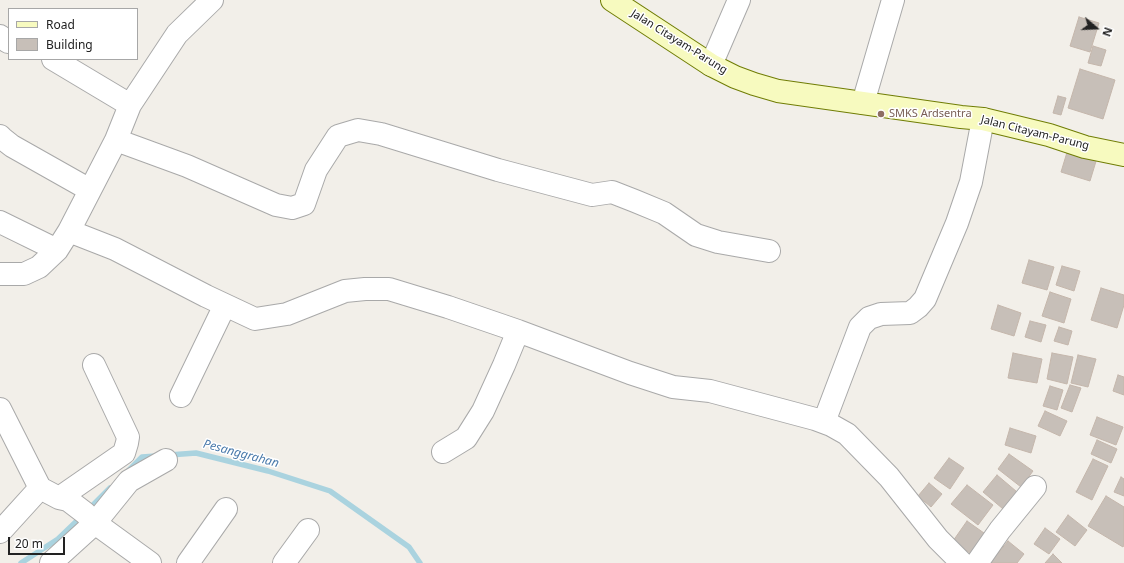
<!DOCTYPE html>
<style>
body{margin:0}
#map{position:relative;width:1124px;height:563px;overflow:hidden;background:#f2efe9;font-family:"Noto Sans",sans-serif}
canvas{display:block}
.legend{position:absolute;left:8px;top:8px;width:130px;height:52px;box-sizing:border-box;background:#fff;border:1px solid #a7a7a7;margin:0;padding:5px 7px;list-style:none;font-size:12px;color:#222}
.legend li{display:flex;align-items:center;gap:8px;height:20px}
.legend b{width:20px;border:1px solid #a7a7a7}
.north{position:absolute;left:1076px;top:8px;width:40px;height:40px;-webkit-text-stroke:3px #fff;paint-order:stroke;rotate:109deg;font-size:11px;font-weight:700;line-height:16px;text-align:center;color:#222}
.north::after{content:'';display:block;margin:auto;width:14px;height:18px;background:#222;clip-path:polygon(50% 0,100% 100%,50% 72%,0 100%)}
.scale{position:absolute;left:8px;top:537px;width:57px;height:18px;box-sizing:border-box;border:2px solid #222;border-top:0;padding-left:5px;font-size:12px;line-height:14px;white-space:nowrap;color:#222;-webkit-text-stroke:3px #fff;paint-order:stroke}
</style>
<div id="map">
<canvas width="1124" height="563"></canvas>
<ul class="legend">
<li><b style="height:5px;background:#f7fabf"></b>Road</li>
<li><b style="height:11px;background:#c7bfb8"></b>Building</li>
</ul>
<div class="north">N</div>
<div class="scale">20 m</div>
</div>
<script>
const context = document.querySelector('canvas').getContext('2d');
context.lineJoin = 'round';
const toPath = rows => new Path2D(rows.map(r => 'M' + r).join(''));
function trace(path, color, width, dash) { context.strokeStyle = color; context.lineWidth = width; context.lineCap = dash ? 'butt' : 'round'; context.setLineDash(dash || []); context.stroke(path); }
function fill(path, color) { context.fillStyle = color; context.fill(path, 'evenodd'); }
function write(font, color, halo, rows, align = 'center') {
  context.font = font + ' "Noto Sans",sans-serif'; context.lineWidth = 3; context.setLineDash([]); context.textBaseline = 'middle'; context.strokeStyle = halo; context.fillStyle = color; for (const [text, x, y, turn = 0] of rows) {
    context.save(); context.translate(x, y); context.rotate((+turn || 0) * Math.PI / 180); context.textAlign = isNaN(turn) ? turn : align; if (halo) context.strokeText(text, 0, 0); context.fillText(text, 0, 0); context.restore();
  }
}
trace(toPath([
 [169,455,196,453,268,471,330,491,409,547,420,563],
 [128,471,142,457,156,456],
 [88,510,110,488],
 [21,563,58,539,82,516]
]), '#aad3df', 5.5);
const building = toPath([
 [1079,17,1099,23,1090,52,1070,46,1079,17],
 [1093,46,1106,50,1101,66,1088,63,1093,46],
 [1080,69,1115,80,1103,119,1068,108,1080,69],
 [1058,96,1066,98,1061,115,1053,113,1058,96],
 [1068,149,1097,158,1090,181,1061,172,1068,149],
 [1029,260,1054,267,1047,290,1022,283,1029,260],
 [1062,266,1080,271,1074,291,1056,285,1062,266],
 [1101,288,1124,295,1124,305,1117,328,1091,320,1101,288],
 [1050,292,1071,299,1064,323,1042,316,1050,292],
 [998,305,1021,313,1014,336,991,329,998,305],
 [1030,321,1046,325,1041,342,1025,337,1030,321],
 [1059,327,1072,331,1068,345,1054,341,1059,327],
 [1013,353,1042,359,1037,383,1008,378,1013,353],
 [1052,353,1073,357,1067,384,1047,379,1052,353],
 [1078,355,1096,359,1088,387,1071,383,1078,355],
 [1118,375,1124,377,1124,395,1113,391,1118,375],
 [1070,385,1081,388,1072,412,1061,408,1070,385],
 [1050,386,1063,390,1057,410,1043,406,1050,386],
 [1045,411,1067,421,1060,436,1038,426,1045,411],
 [1097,417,1123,427,1116,445,1090,435,1097,417],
 [1010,428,1036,436,1031,453,1005,445,1010,428],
 [1097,440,1117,449,1111,463,1091,454,1097,440],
 [1009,454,1033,471,1021,487,998,469,1009,454],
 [949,458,964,468,950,489,934,478,949,458],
 [1093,459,1108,466,1092,500,1076,492,1093,459],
 [997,475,1023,497,1009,514,983,492,997,475],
 [1121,477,1124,479,1124,496,1114,492,1121,477],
 [929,483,942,494,931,507,918,496,929,483],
 [967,485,993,505,978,525,951,504,967,485],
 [1106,496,1124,507,1124,545,1123,547,1088,526,1106,496],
 [1068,515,1087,530,1075,546,1056,532,1068,515],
 [967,521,991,538,977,558,953,541,967,521],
 [1045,528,1060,539,1049,554,1034,544,1045,528],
 [1008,541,1024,554,1017,563,990,563,1008,541],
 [1053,554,1062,563,1045,563,1053,554]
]);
fill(building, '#c7bfb8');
trace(building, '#c4b6ab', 1);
const street = toPath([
 [0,36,8,42],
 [53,59,130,105],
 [711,65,739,0],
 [863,103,893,0],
 [0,136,2,138,12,146,90,190],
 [116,140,187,166,276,205,292,208,304,204,316,170,338,136,358,130,381,134,498,170,592,195,612,192,635,201,664,213,696,235,718,242,769,251],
 [0,222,57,250],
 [69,231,115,249,206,296,255,319,287,314,345,291,365,289,389,289,448,307,518,331,630,373,673,387,710,391,815,419,831,425,847,434,889,477,938,539,962,563],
 [0,274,24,274,39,267,57,250,69,231,116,140,130,105,177,34,212,0],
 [181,396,225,305],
 [0,409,40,488,59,498,68,500,85,513,95,523,150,563],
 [824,422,860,327,869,318,881,314,910,313,918,307,925,299,957,223,971,182,983,119],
 [443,452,466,438,483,411,504,365,518,331],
 [59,498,124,453,127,443,128,437,94,365],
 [0,532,40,488],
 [51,563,95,523,129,481,166,460],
 [188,563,226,509],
 [284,563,308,530],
 [977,563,1000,530,1035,487]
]);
const secondary = toPath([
 [612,0,711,65,735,77,754,84,778,91,961,117,983,119,1049,135,1085,147,1124,155]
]);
trace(street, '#a9a9a9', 24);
trace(secondary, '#707d05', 24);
trace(street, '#fff', 22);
trace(secondary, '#f7fabf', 22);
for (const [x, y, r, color] of [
 [881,114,4,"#8d6e63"]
]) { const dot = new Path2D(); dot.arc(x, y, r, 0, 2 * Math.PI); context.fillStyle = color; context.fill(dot); trace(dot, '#fff', 1.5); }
write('11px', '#222', '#fff', [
 ["Jalan Citayam-Parung",679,42,32],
 ["Jalan Citayam-Parung",1035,133,14]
]);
write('11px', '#785e54', '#fff', [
 ["SMKS Ardsentra",889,114]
], 'left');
write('italic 12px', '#4a7aab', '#fff', [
 ["Pesanggrahan",241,454,15]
]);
</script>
